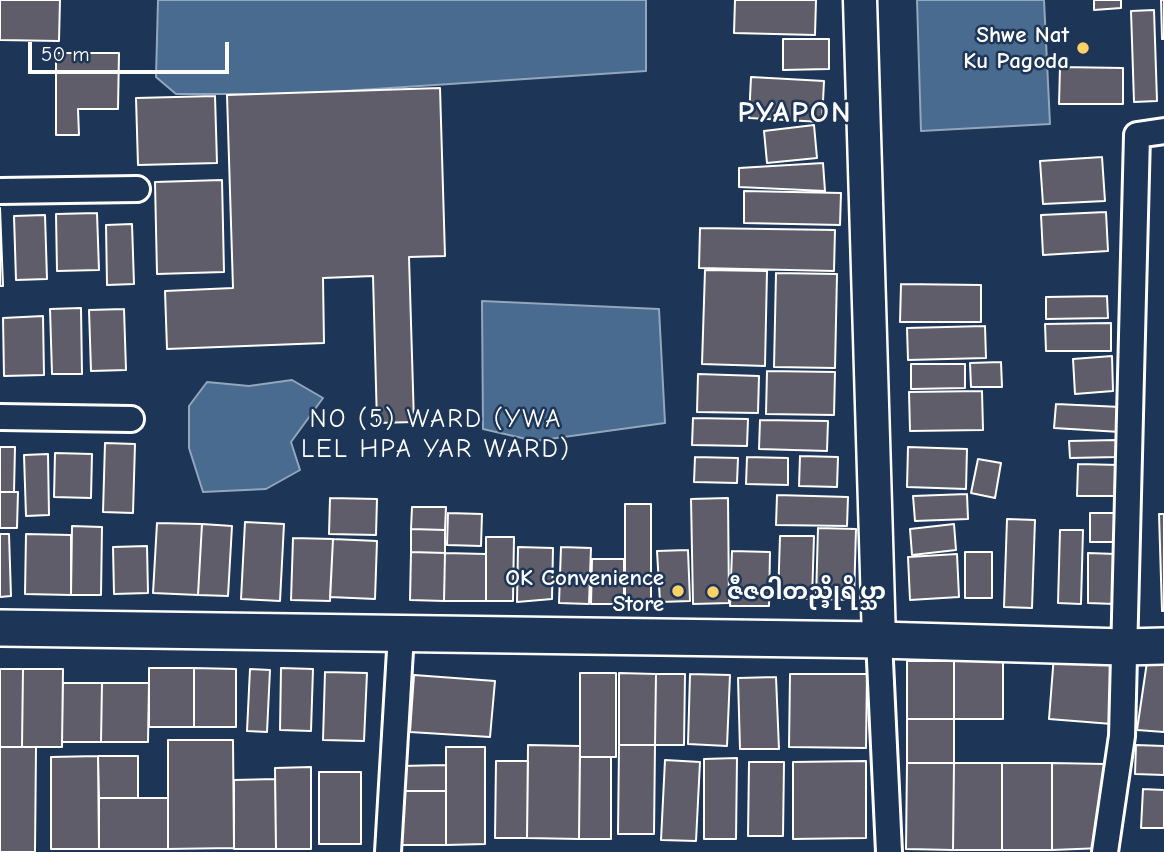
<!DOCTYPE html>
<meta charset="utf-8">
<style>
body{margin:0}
#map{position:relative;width:1164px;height:852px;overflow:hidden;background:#1d3557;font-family:"Comic Neue",sans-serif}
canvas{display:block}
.scale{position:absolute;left:28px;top:42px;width:201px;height:32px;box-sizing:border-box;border:4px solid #fff;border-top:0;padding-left:9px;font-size:21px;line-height:24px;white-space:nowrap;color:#fff;-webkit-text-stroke:5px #1d3557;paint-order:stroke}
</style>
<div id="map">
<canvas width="1164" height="852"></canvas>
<div class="scale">50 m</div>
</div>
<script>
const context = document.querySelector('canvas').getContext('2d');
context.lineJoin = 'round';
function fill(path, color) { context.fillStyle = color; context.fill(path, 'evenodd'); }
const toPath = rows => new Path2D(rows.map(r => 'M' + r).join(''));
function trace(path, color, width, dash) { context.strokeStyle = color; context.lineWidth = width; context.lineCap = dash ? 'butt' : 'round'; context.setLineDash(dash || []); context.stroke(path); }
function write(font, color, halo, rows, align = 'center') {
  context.font = font + ' "Comic Neue","Noto Sans Myanmar",sans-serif'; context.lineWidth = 5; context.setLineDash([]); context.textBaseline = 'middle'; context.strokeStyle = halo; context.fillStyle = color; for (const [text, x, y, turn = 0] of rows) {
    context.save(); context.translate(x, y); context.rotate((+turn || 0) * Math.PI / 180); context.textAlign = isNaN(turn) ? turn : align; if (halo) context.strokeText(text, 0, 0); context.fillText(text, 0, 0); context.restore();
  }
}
const water = toPath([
 [158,0,646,0,646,71,299,94,176,94,156,77,158,0],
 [917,0,1044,0,1050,124,921,131,917,0],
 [482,301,659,309,665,423,535,441,483,429,482,301],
 [292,380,323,398,291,442,300,470,266,489,203,492,189,448,189,406,207,382,249,386,292,380]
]);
fill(water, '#496b8f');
trace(water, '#92a6bc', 2);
const building = toPath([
 [0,0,60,0,59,41,0,40,0,0],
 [735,0,816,0,815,35,734,33,735,0],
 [1094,0,1121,0,1121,8,1094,10,1094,0],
 [1161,0,1164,0,1164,39,1162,39,1161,0],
 [1154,10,1157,101,1134,102,1131,11,1154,10],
 [783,39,829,39,829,69,783,70,783,39],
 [56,53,119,53,118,109,78,109,79,135,56,135,56,53],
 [1060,67,1123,68,1123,104,1059,104,1060,67],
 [751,77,824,81,822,122,749,118,751,77],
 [440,88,445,256,409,257,414,422,377,423,373,276,323,278,324,343,167,349,165,291,233,288,227,95,440,88],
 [215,96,217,163,138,165,136,98,215,96],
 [814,125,817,158,767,163,764,131,814,125],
 [1102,157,1105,201,1043,204,1040,161,1102,157],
 [823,163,825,191,739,187,739,168,823,163],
 [222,180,224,272,157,274,155,182,222,180],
 [744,191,841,193,840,225,744,223,744,191],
 [0,208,3,286,0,286,0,208],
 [1106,212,1108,251,1043,255,1041,215,1106,212],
 [97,213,99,270,57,271,56,214,97,213],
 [45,215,47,279,16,280,14,216,45,215],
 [132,224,134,284,107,285,106,225,132,224],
 [700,228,835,230,834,271,699,268,700,228],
 [705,270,767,271,765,366,702,364,705,270],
 [776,273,837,274,835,368,774,367,776,273],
 [901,284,981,285,981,322,900,322,901,284],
 [1107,296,1108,318,1046,319,1046,297,1107,296],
 [81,308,82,374,52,374,50,309,81,308],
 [124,309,126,370,91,371,89,310,124,309],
 [43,316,44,375,4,376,3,318,43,316],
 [1111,323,1111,351,1046,351,1045,324,1111,323],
 [985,326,986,358,908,360,907,328,985,326],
 [1112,356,1113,391,1075,394,1073,359,1112,356],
 [1001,362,1002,387,971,387,970,363,1001,362],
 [911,364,965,364,965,388,911,389,911,364],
 [767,371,835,372,834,415,766,414,767,371],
 [698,374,759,376,758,413,697,412,698,374],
 [982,391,983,430,910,431,909,392,982,391],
 [1056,404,1121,407,1120,432,1054,428,1056,404],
 [693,418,748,419,747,446,692,445,693,418],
 [760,420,828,421,827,451,759,449,760,420],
 [1117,440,1117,457,1070,458,1069,441,1117,440],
 [105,443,135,444,133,513,103,512,105,443],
 [0,447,15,447,14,492,0,492,0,447],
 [908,447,967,449,966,489,907,487,908,447],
 [55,453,92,454,91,498,54,497,55,453],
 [48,454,49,515,26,516,24,455,48,454],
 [800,456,838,457,837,487,799,486,800,456],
 [695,457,738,458,737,483,694,482,695,457],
 [747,457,788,458,788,485,746,484,747,457],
 [978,459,1001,463,995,498,971,493,978,459],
 [1078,464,1119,465,1119,496,1077,496,1078,464],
 [0,492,18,492,17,528,0,528,0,492],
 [967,494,968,519,915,521,913,496,967,494],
 [777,495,848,497,847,526,776,525,777,495],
 [330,498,377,499,376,535,329,534,330,498],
 [728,498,729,603,693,604,691,499,728,498],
 [625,504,651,504,651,602,625,602,625,504],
 [412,507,446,507,445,530,411,529,412,507],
 [448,513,482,514,481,546,447,545,448,513],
 [1090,513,1118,513,1117,542,1090,542,1090,513],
 [1159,514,1164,514,1164,611,1162,611,1159,514],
 [1007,519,1035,520,1032,608,1004,607,1007,519],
 [245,522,284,524,280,601,241,599,245,522],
 [157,523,202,524,198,595,153,593,157,523],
 [202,524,232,526,228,596,198,595,202,524],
 [954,524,956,550,912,555,910,529,954,524],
 [72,526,102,527,101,595,71,595,72,526],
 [818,528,856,529,854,600,816,599,818,528],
 [411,529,445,530,445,553,411,552,411,529],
 [1060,530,1083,530,1081,604,1058,603,1060,530],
 [0,534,9,534,11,596,0,597,0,534],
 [26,534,71,535,71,595,25,594,26,534],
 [780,536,814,536,812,599,778,599,780,536],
 [486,537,514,537,513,601,486,601,486,537],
 [293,538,333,539,330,601,291,600,293,538],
 [333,539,377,541,375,599,330,597,333,539],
 [147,546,148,593,114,594,113,547,147,546],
 [518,547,553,548,552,599,517,602,518,547],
 [561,547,591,548,589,604,559,603,561,547],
 [688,550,690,601,660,602,657,551,688,550],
 [732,551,770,552,769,606,730,606,732,551],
 [411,552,445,553,444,601,410,600,411,552],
 [965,552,992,552,992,598,965,598,965,552],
 [445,553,486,554,486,601,444,601,445,553],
 [1088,553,1116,554,1115,604,1088,603,1088,553],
 [957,554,959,597,910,600,908,557,957,554],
 [592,559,624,559,624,604,591,604,592,559],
 [1054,655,1117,660,1112,724,1049,719,1054,655],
 [1148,655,1164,656,1164,732,1137,730,1148,655],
 [907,661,954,661,954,719,907,719,907,661],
 [954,661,1003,661,1003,719,954,719,954,661],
 [149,668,194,668,194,727,149,727,149,668],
 [194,668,236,669,236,727,194,727,194,668],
 [281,668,313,669,311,731,280,730,281,668],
 [0,669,23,669,22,747,0,747,0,669],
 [23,669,63,669,62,747,22,747,23,669],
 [250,669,270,670,267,732,247,731,250,669],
 [325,672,367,673,364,741,323,740,325,672],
 [580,673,616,673,616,757,580,757,580,673],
 [619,673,656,674,655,745,619,745,619,673],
 [656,674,685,674,684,745,655,745,656,674],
 [690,674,730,675,727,746,688,744,690,674],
 [790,674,867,674,866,748,789,747,790,674],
 [414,675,495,681,490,737,410,732,414,675],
 [776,677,779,749,740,749,738,678,776,677],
 [63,683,102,683,101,742,62,742,63,683],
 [102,683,149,683,148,742,101,742,102,683],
 [907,719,954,719,954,763,907,763,907,719],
 [168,740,233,740,234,848,168,849,168,740],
 [528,745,580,746,579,839,527,838,528,745],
 [619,745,655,745,654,834,618,834,619,745],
 [1136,745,1164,746,1164,775,1135,774,1136,745],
 [0,747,36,747,35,852,0,852,0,747],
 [446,747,485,747,485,844,446,845,446,747],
 [98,756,99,849,51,849,51,757,98,756],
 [98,756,138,756,138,798,99,798,98,756],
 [580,757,611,757,611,839,579,839,580,757],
 [737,758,736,839,704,839,704,759,737,758],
 [665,760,700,762,696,841,661,840,665,760],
 [496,761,528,761,527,838,495,838,496,761],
 [866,761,866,838,793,839,793,762,866,761],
 [749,762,784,762,783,836,748,836,749,762],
 [907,763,954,763,953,850,906,849,907,763],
 [954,763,1002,763,1002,850,953,850,954,763],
 [1002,763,1052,763,1052,850,1002,850,1002,763],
 [1052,763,1106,764,1103,848,1052,850,1052,763],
 [446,765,446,791,400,791,400,766,446,765],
 [311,767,311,849,276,849,275,768,311,767],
 [319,772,361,772,361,844,319,844,319,772],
 [275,779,276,849,234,849,234,780,275,779],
 [1143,789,1164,790,1164,828,1141,828,1143,789],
 [400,791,446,791,446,845,400,845,400,791],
 [99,798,168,798,168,849,99,849,99,798]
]);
fill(building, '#5f5d6a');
trace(building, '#fff', 2);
const minor = toPath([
 [0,191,137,189],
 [0,417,131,419],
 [879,640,889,852],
 [388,852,401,634],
 [1105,852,1122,736,1137,135,1164,131]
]);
const tertiary = toPath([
 [860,0,879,640]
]);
const secondary = toPath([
 [0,628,879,640,1124,647,1164,646]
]);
trace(minor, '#fff', 30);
trace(tertiary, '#fff', 37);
trace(secondary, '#fff', 40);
trace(minor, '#1d3557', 24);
trace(tertiary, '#1d3557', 32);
trace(secondary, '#1d3557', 35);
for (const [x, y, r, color] of [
 [1083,48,7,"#ffd166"],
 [678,591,7,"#ffd166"],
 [713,592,7,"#ffd166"]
]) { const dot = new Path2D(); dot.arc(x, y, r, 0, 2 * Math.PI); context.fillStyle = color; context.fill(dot); trace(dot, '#1d3557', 2.5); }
write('bold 23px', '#fff', '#1d3557', [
 ["Shwe Nat",1069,35],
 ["Ku Pagoda",1069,61],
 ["OK Convenience",664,578],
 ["Store",664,604],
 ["ဇီဇဝါတည္ခိုရိပ္သာ",727,592,"left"]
], 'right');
context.letterSpacing = '2px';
write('26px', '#fff', '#1d3557', [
 ["NO (5) WARD (YWA",436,420],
 ["LEL HPA YAR WARD)",436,450]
]);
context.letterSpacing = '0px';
context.letterSpacing = '2px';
write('bold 30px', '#fff', '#1d3557', [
 ["PYAPON",795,114]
]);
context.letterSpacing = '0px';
</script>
